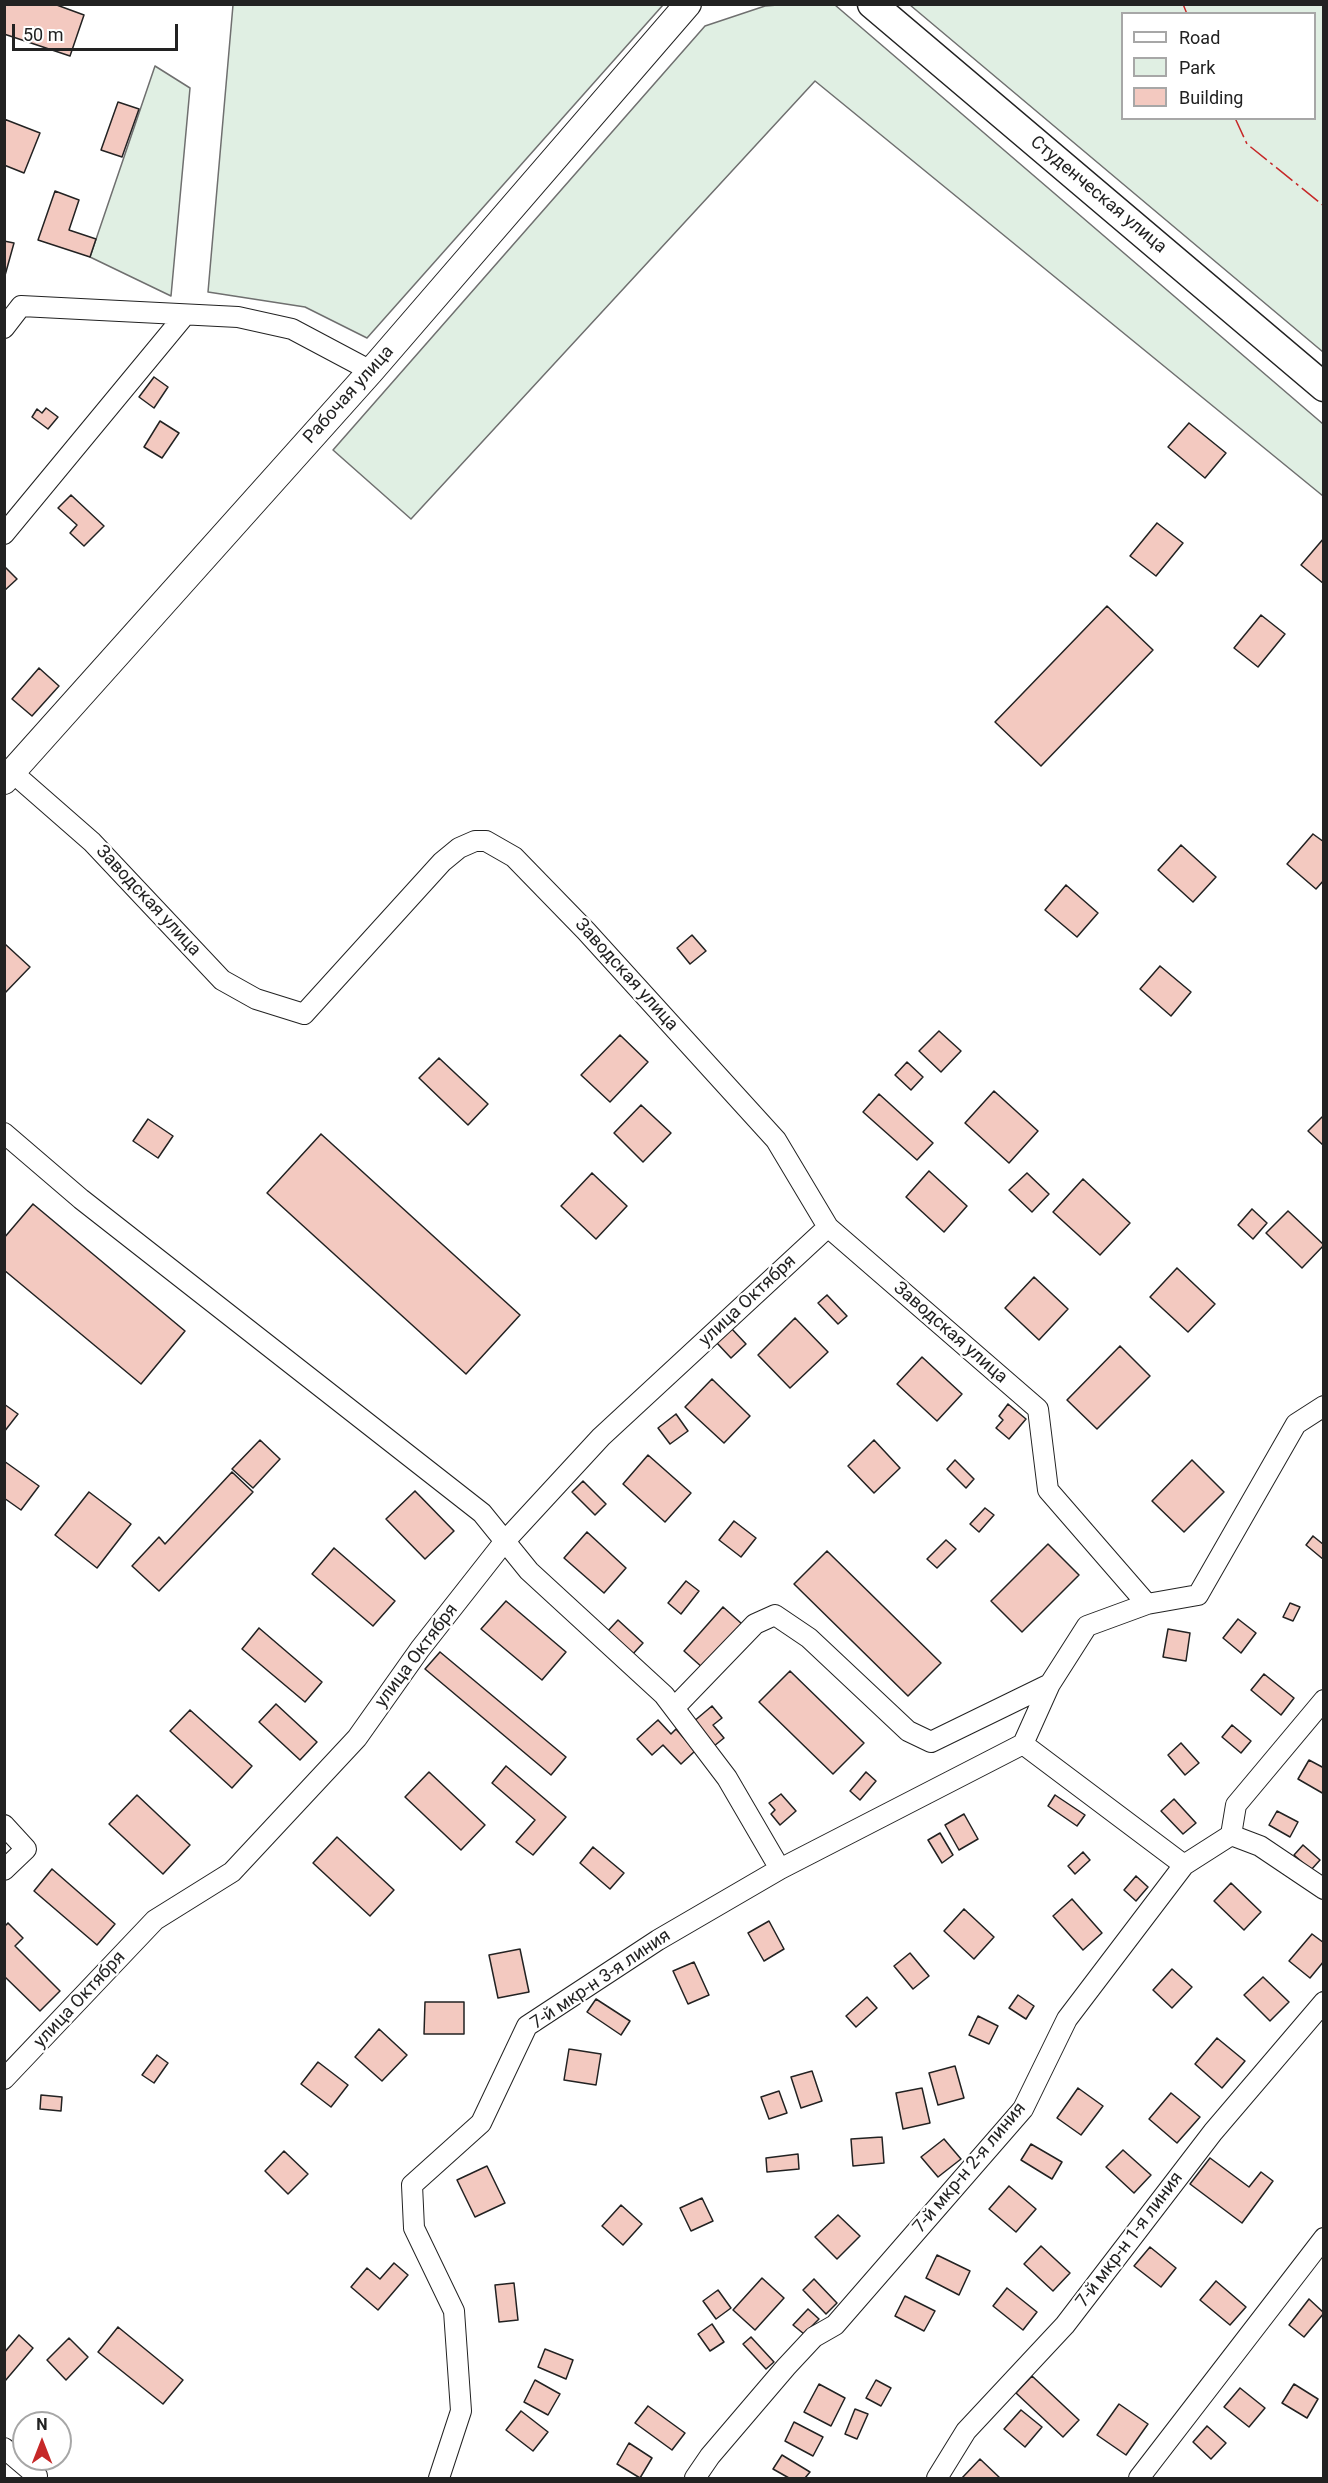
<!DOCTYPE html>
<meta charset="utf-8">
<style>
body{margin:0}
#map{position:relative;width:1328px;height:2483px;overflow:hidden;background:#fff;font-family:Roboto,sans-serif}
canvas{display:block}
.frame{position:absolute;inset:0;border:6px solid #222;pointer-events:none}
.legend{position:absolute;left:1121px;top:12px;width:195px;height:108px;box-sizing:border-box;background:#fff;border:2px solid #a7a7a7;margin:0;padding:8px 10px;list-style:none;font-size:18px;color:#222}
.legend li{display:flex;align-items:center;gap:12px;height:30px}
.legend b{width:30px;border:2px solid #a7a7a7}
.north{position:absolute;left:12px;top:2411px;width:60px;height:60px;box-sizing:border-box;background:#fff;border:2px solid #a7a7a7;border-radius:50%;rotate:0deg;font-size:16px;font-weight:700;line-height:24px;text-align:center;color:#222}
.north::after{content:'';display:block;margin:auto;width:21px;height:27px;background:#c62828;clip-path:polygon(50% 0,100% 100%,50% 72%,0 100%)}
.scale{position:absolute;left:12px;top:24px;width:166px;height:27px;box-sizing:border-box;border:3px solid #222;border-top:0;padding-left:8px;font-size:18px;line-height:21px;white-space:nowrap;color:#222;-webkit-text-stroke:4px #fff;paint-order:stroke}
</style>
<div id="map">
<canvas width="1328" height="2483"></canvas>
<div class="frame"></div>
<ul class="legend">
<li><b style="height:8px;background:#fff"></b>Road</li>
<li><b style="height:16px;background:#e0efe3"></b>Park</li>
<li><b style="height:16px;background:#f3c9c0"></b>Building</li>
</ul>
<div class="north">N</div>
<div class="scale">50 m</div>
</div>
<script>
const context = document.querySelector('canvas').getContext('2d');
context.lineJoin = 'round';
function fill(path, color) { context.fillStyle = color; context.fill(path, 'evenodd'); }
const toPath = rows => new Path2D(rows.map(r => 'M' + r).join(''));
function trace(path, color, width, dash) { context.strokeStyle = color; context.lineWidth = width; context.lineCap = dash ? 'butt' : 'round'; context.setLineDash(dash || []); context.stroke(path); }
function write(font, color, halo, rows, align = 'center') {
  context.font = font + ' Roboto,sans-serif'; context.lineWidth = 4.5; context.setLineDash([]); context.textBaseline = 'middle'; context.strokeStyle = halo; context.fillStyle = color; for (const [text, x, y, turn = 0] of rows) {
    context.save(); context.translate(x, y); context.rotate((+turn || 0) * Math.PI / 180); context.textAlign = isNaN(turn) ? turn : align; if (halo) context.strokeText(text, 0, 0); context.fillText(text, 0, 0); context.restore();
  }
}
const green = toPath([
 [233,5,233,4,663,5,367,338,305,307,208,292,233,5],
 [778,5,835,5,1323,424,1323,496,815,81,411,519,333,450,705,26,765,6,778,5],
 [910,5,1323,5,1323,352,910,5],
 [1122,14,1314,14,1314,118,1122,118,1122,14],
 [155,66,190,88,171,296,90,257,155,66]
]);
fill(green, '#e0efe3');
trace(green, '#6f6f6f', 1.5);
const building = toPath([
 [4,4,54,4,84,15,70,56,4,34,4,4],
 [118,102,139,109,122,157,101,150,118,102],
 [4,119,40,133,24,173,4,165,4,119],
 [55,191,79,200,69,230,96,239,90,257,38,240,55,191],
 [4,241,14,243,4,279,4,241],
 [154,377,168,387,154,408,139,397,154,377],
 [46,408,58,417,48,429,32,417,37,409,42,413,46,408],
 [160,421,179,433,162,458,144,447,160,421],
 [1189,423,1226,453,1205,478,1168,447,1189,423],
 [71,495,104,526,84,546,70,533,77,525,58,508,71,495],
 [1157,523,1183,543,1156,576,1130,556,1157,523],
 [1324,538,1324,584,1301,565,1324,538],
 [4,566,17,579,4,591,4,566],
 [1107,606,1153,650,1041,766,995,722,1107,606],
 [1261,615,1285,634,1258,667,1234,648,1261,615],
 [39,668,59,686,32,716,12,699,39,668],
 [1313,834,1324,842,1324,880,1316,889,1287,864,1313,834],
 [1181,845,1216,877,1193,902,1158,870,1181,845],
 [1066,885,1098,913,1077,937,1045,910,1066,885],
 [692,935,706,951,690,964,677,948,692,935],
 [5,944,30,967,4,994,4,945,5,944],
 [1160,966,1191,992,1171,1016,1140,989,1160,966],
 [939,1031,961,1051,941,1072,919,1051,939,1031],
 [620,1035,648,1062,610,1102,581,1075,620,1035],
 [439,1058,488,1104,468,1125,419,1078,439,1058],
 [907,1062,923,1077,911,1090,895,1075,907,1062],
 [994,1091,1038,1131,1009,1163,965,1123,994,1091],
 [879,1094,933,1143,917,1160,863,1112,879,1094],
 [641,1105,671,1133,643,1162,614,1133,641,1105],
 [1322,1117,1324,1118,1324,1146,1308,1131,1322,1117],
 [148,1119,173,1136,158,1158,133,1141,148,1119],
 [321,1134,520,1315,466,1374,267,1193,321,1134],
 [929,1171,967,1206,944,1232,906,1197,929,1171],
 [592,1173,627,1206,596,1239,561,1206,592,1173],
 [1027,1173,1049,1194,1032,1212,1009,1190,1027,1173],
 [1083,1179,1130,1223,1100,1255,1053,1212,1083,1179],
 [33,1204,185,1331,141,1384,4,1270,4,1238,33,1204],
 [1252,1209,1267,1223,1253,1239,1238,1225,1252,1209],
 [1288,1211,1324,1245,1302,1268,1266,1233,1288,1211],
 [1177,1268,1215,1304,1188,1332,1150,1297,1177,1268],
 [1034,1277,1068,1309,1039,1340,1005,1308,1034,1277],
 [827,1295,847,1316,838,1324,818,1303,827,1295],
 [795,1318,828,1352,790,1388,758,1355,795,1318],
 [731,1328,746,1344,731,1358,716,1342,731,1328],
 [1120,1346,1150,1376,1097,1429,1067,1400,1120,1346],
 [922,1357,962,1394,937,1421,897,1384,922,1357],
 [712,1379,750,1416,724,1443,685,1407,712,1379],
 [4,1404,18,1414,4,1432,4,1404],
 [1008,1404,1026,1419,1009,1439,996,1428,1003,1420,999,1416,1008,1404],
 [676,1414,688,1431,670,1444,658,1428,676,1414],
 [260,1440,280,1459,253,1488,232,1469,260,1440],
 [874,1440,900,1468,874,1493,848,1466,874,1440],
 [648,1455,691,1493,665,1522,623,1484,648,1455],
 [955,1460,974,1479,966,1488,947,1469,955,1460],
 [1192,1460,1224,1492,1184,1532,1152,1501,1192,1460],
 [4,1461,39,1486,21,1510,4,1498,4,1461],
 [232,1472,253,1492,159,1591,132,1566,159,1537,165,1544,232,1472],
 [583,1481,606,1504,595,1515,572,1492,583,1481],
 [415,1491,454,1531,425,1559,386,1519,415,1491],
 [89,1492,131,1524,97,1568,55,1535,89,1492],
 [985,1508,994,1515,979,1532,970,1524,985,1508],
 [734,1521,756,1538,741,1557,719,1540,734,1521],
 [587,1532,626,1568,604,1593,564,1558,587,1532],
 [1313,1536,1324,1545,1324,1560,1306,1545,1313,1536],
 [946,1540,956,1549,937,1568,927,1559,946,1540],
 [1048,1544,1079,1575,1022,1632,991,1601,1048,1544],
 [334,1548,395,1601,373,1626,312,1574,334,1548],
 [827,1551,941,1663,908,1696,794,1584,827,1551],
 [686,1581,699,1591,681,1614,668,1603,686,1581],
 [506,1601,566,1652,542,1680,481,1629,506,1601],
 [1290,1603,1300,1607,1293,1621,1283,1617,1290,1603],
 [723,1607,742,1624,703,1668,684,1651,723,1607],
 [1238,1619,1256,1633,1241,1653,1223,1638,1238,1619],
 [618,1620,643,1643,631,1656,606,1633,618,1620],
 [259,1628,322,1682,305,1702,242,1649,259,1628],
 [1168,1629,1190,1633,1186,1661,1163,1657,1168,1629],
 [440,1652,566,1757,551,1775,425,1669,440,1652],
 [790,1671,864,1743,833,1774,759,1702,790,1671],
 [1264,1674,1294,1698,1281,1715,1251,1690,1264,1674],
 [276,1704,317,1742,300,1760,259,1722,276,1704],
 [712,1706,722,1718,713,1725,724,1738,714,1746,693,1722,712,1706],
 [190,1710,252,1766,232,1788,170,1731,190,1710],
 [658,1720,671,1734,676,1729,695,1751,681,1764,663,1745,652,1755,637,1739,658,1720],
 [1232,1725,1251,1741,1241,1753,1222,1737,1232,1725],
 [1181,1743,1199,1763,1185,1775,1168,1755,1181,1743],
 [1309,1760,1324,1768,1324,1794,1298,1779,1309,1760],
 [506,1766,566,1817,533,1855,516,1842,535,1820,492,1783,506,1766],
 [429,1772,485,1825,461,1850,405,1797,429,1772],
 [866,1772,876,1781,860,1800,850,1791,866,1772],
 [781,1794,796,1811,780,1825,771,1814,775,1810,769,1803,781,1794],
 [137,1795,190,1845,163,1874,109,1824,137,1795],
 [1055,1795,1085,1815,1077,1826,1048,1806,1055,1795],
 [1174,1799,1196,1823,1183,1834,1161,1811,1174,1799],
 [1277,1811,1298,1822,1290,1837,1269,1825,1277,1811],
 [964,1814,978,1839,959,1850,945,1825,964,1814],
 [940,1833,953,1855,942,1863,928,1840,940,1833],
 [337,1837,394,1890,370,1916,313,1863,337,1837],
 [1303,1845,1320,1860,1311,1870,1294,1855,1303,1845],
 [593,1847,624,1873,610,1889,580,1863,593,1847],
 [1083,1852,1090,1860,1075,1874,1068,1866,1083,1852],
 [52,1869,115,1924,97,1945,34,1891,52,1869],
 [1136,1876,1148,1887,1136,1901,1124,1890,1136,1876],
 [1231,1883,1261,1912,1244,1930,1214,1901,1231,1883],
 [1072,1899,1102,1933,1083,1950,1053,1916,1072,1899],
 [964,1909,994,1937,974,1959,944,1931,964,1909],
 [769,1921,784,1949,764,1961,748,1933,769,1921],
 [8,1923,23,1938,15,1946,60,1991,40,2011,4,1976,4,1927,8,1923],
 [1312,1934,1324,1943,1324,1961,1310,1978,1289,1961,1312,1934],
 [520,1949,529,1992,498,1998,489,1955,520,1949],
 [910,1953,929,1976,913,1989,894,1966,910,1953],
 [694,1962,709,1995,688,2004,673,1971,694,1962],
 [1172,1969,1192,1987,1172,2008,1153,1990,1172,1969],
 [1263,1977,1289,2002,1270,2021,1244,1995,1263,1977],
 [1018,1995,1034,2006,1026,2019,1009,2008,1018,1995],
 [867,1997,877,2008,856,2027,846,2016,867,1997],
 [596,1999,630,2021,621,2035,587,2012,596,1999],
 [425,2002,464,2002,464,2034,424,2034,425,2002],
 [978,2016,998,2026,989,2044,969,2035,978,2016],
 [379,2029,407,2055,382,2081,355,2057,379,2029],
 [1217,2038,1245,2061,1222,2088,1195,2064,1217,2038],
 [569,2049,601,2054,596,2085,564,2080,569,2049],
 [157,2055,168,2063,154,2083,142,2075,157,2055],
 [318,2062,348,2085,331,2107,301,2084,318,2062],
 [955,2066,964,2098,938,2105,929,2073,955,2066],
 [812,2071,822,2101,801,2108,791,2077,812,2071],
 [922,2088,930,2123,903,2129,896,2093,922,2088],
 [1078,2088,1103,2106,1081,2135,1057,2118,1078,2088],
 [779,2091,787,2113,769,2119,761,2097,779,2091],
 [1171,2093,1200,2117,1177,2143,1149,2119,1171,2093],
 [41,2095,62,2097,61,2111,40,2109,41,2095],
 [882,2137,884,2163,853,2166,851,2139,882,2137],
 [944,2139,961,2159,938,2177,921,2157,944,2139],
 [1031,2144,1062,2162,1052,2179,1021,2160,1031,2144],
 [1123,2150,1151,2175,1134,2193,1106,2167,1123,2150],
 [284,2151,308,2174,288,2194,265,2171,284,2151],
 [798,2154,799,2169,767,2172,766,2158,798,2154],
 [1210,2158,1249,2187,1261,2172,1273,2181,1242,2223,1190,2184,1210,2158],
 [487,2166,505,2203,475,2217,457,2180,487,2166],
 [1009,2186,1036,2209,1016,2232,989,2209,1009,2186],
 [702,2198,713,2221,691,2231,680,2208,702,2198],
 [621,2205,642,2224,623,2245,602,2226,621,2205],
 [838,2215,860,2236,837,2259,815,2237,838,2215],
 [1041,2246,1070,2273,1053,2291,1024,2264,1041,2246],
 [1150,2247,1176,2268,1161,2287,1134,2266,1150,2247],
 [937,2255,970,2271,959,2295,926,2278,937,2255],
 [394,2263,408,2275,378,2310,351,2287,367,2268,380,2279,394,2263],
 [762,2278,784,2298,755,2330,733,2310,762,2278],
 [814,2279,837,2303,826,2314,803,2290,814,2279],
 [1216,2281,1246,2307,1230,2325,1200,2300,1216,2281],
 [514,2283,518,2320,499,2322,495,2285,514,2283],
 [1007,2288,1037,2312,1023,2330,993,2306,1007,2288],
 [718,2290,731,2308,716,2319,703,2301,718,2290],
 [905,2296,935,2311,924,2331,895,2316,905,2296],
 [1309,2299,1324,2313,1304,2337,1289,2325,1309,2299],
 [808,2309,819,2319,804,2334,793,2325,808,2309],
 [712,2324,724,2342,710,2351,698,2334,712,2324],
 [118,2327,183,2380,163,2404,98,2352,118,2327],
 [19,2335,33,2348,5,2381,4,2353,19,2335],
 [751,2337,774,2362,766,2369,743,2344,751,2337],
 [69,2338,88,2357,66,2380,47,2360,69,2338],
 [545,2349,573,2360,566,2379,538,2367,545,2349],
 [1032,2376,1079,2420,1063,2437,1016,2393,1032,2376],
 [535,2380,560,2394,548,2415,524,2402,535,2380],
 [876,2380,891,2388,881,2406,866,2398,876,2380],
 [819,2384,845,2398,831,2426,804,2412,819,2384],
 [1294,2384,1318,2399,1307,2418,1282,2403,1294,2384],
 [1240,2388,1265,2408,1249,2427,1224,2407,1240,2388],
 [1119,2404,1148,2424,1126,2455,1097,2435,1119,2404],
 [648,2406,685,2433,672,2450,635,2423,648,2406],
 [855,2409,868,2414,857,2439,845,2434,855,2409],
 [1021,2410,1042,2427,1025,2447,1004,2429,1021,2410],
 [521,2411,548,2432,533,2451,506,2430,521,2411],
 [794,2422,823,2437,813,2456,785,2441,794,2422],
 [1207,2426,1226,2443,1211,2459,1193,2442,1207,2426],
 [629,2443,652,2458,640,2478,617,2464,629,2443],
 [782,2455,810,2472,805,2478,789,2478,773,2469,782,2455],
 [980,2459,1000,2478,962,2478,980,2459]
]);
fill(building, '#f3c9c0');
trace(building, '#222', 1.5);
const minor = toPath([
 [4,328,21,306,238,317,292,329,371,371],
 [4,534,185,315],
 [12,772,92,842,222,980,256,999,304,1014,442,862,459,848,475,841,486,841,514,857,586,931,776,1140,828,1227,1038,1409,1048,1490,1147,1604],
 [4,1133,81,1199,482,1513,529,1571,664,1695,727,1778,780,1869],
 [674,1708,755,1624,775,1615,809,1638,908,1731,931,1742,1050,1684],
 [1023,1744,1050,1684,1087,1626,1147,1604,1198,1595,1296,1424,1324,1406],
 [1023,1744,1184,1865],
 [4,1825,26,1849,4,1870],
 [1231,1835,1260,1846,1324,1889],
 [4,2079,155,1920,232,1872,357,1738,420,1649,505,1541,601,1437,828,1227],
 [4,2448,37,2476,35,2478],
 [439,2478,461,2411,454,2311,414,2228,412,2185,481,2123,527,2026,658,1940,780,1869,1023,1744],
 [695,2478,710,2456,786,2367,814,2337,835,2325,1023,2109,1067,2019,1184,1865,1231,1835,1236,1805,1324,1700],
 [937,2478,966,2431,1065,2325,1213,2132,1324,2002],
 [1139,2478,1324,2238]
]);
const tertiary = toPath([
 [4,781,371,371,688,4]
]);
const secondary = toPath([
 [872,4,1324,387]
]);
trace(minor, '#222', 22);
trace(tertiary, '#222', 28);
trace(secondary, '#222', 31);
trace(minor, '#fff', 20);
trace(tertiary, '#fff', 26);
trace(secondary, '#fff', 28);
trace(toPath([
 [1183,4,1187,14],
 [1235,118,1247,144,1324,206]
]), '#c62828', 1.5, [21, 4.5, 3, 4.5]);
write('18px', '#222', '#fff', [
 ["Студенческая улица",1098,195,40],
 ["Рабочая улица",349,395,-48],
 ["Заводская улица",148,901,47],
 ["Заводская улица",626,975,48],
 ["улица Октября",748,1301,-43],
 ["Заводская улица",950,1333,41],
 ["улица Октября",417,1656,-53],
 ["7-й мкр-н 3-я линия",601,1980,-34],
 ["улица Октября",80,2000,-47],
 ["7-й мкр-н 2-я линия",970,2168,-50],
 ["7-й мкр-н 1-я линия",1130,2240,-53]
]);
</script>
